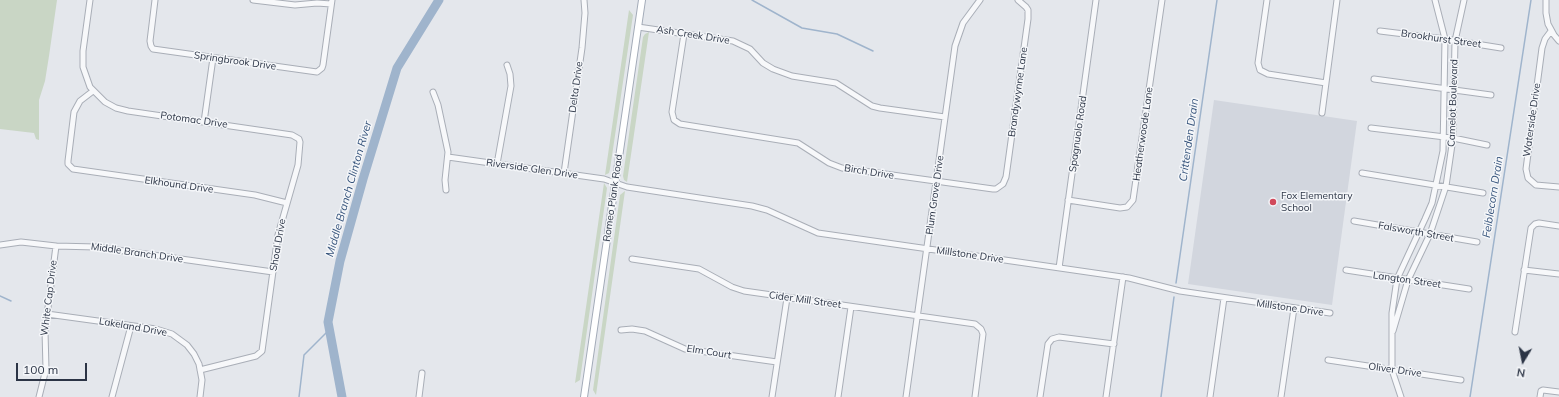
<!DOCTYPE html>
<style>
body{margin:0}
#map{position:relative;width:1559px;height:397px;overflow:hidden;background:#e4e7ec;font-family:Mulish,sans-serif}
canvas{display:block}
.north{position:absolute;left:1503px;top:341px;width:40px;height:40px;-webkit-text-stroke:3px #f4f6f9;paint-order:stroke;rotate:190deg;font-size:11px;font-weight:700;line-height:16px;text-align:center;color:#2b3445}
.north::after{content:'';display:block;margin:auto;width:14px;height:18px;background:#2b3445;clip-path:polygon(50% 0,100% 100%,50% 72%,0 100%)}
.scale{position:absolute;left:16px;top:363px;width:71px;height:18px;box-sizing:border-box;border:2px solid #2b3445;border-top:0;padding-left:5px;font-size:12px;line-height:14px;white-space:nowrap;color:#2b3445;-webkit-text-stroke:3px #f4f6f9;paint-order:stroke}
</style>
<div id="map">
<canvas width="1559" height="397"></canvas>
<div class="north">N</div>
<div class="scale">100 m</div>
</div>
<script>
const context = document.querySelector('canvas').getContext('2d');
context.lineJoin = 'round';
function fill(path, color) { context.fillStyle = color; context.fill(path, 'evenodd'); }
const toPath = rows => new Path2D(rows.map(r => 'M' + r).join(''));
function trace(path, color, width, dash) { context.strokeStyle = color; context.lineWidth = width; context.lineCap = dash ? 'butt' : 'round'; context.setLineDash(dash || []); context.stroke(path); }
function write(font, color, halo, rows, align = 'center') {
  context.font = font + ' Mulish,sans-serif'; context.lineWidth = 3; context.setLineDash([]); context.textBaseline = 'middle'; context.strokeStyle = halo; context.fillStyle = color; for (const [text, x, y, turn = 0] of rows) {
    context.save(); context.translate(x, y); context.rotate((+turn || 0) * Math.PI / 180); context.textAlign = isNaN(turn) ? turn : align; if (halo) context.strokeText(text, 0, 0); context.fillText(text, 0, 0); context.restore();
  }
}
fill(toPath([
 [1214,100,1357,121,1332,305,1188,284]
]), '#d2d6de');
fill(toPath([
 [0,0,57,0,49,56,45,81,39,100,39,140,36,139,34,133,0,129],
 [629,10,633,15,610,169,609,173,605,175],
 [649,32,627,182,624,180,623,176,643,37,645,34],
 [604,183,607,188,580,380,575,383],
 [625,191,596,395,593,390,620,195]
]), '#c9d6c5');
trace(toPath([
 [752,0,802,28,837,34,873,51],
 [1176,283,1217,0],
 [0,296,11,301],
 [299,397,304,355,329,330],
 [1161,397,1174,297],
 [1470,397,1531,0]
]), '#9fb4cc', 1.5);
trace(toPath([
 [342,397,328,322,340,261,363,179,397,68,439,0]
]), '#9fb4cc', 9);
const minor = toPath([
 [90,0,83,51,83,67,90,87,105,102,116,108,128,111,292,135,299,139,300,142,298,165,278,235,262,351,256,356,200,370],
 [155,0,150,41,151,46,153,49,317,72,322,68,323,65,332,0],
 [253,0,295,5,317,3,331,4],
 [1267,0,1258,63,1260,70,1268,74,1326,83],
 [1546,0,1546,13,1548,24,1554,35,1559,41],
 [638,27,733,41,750,49,763,63,773,69,792,76,836,83,872,106,880,108,945,117],
 [1380,31,1445,39,1501,48],
 [1551,31,1545,39,1542,48,1526,169,1528,178,1536,185,1559,187],
 [684,34,672,112,674,120,680,124,798,143,829,163,842,168,993,189,996,189,1003,184,1006,177,1028,19,1028,10,1026,7,1018,0],
 [1374,79,1491,95],
 [93,91,80,101,74,112,68,161,68,164,73,169,255,195,287,203],
 [433,92,438,105,448,152,445,180,446,190],
 [1322,113,1337,0],
 [204,122,213,58],
 [1371,128,1453,138,1487,145],
 [448,157,604,179,627,187,752,206,767,210,818,233,1129,278,1180,291,1330,313],
 [497,164,511,86,510,74,507,65],
 [564,173,582,48,585,13,584,0],
 [1362,173,1483,193],
 [1068,200,1120,208,1127,207,1133,200,1162,0],
 [1354,221,1477,242],
 [0,245,21,242,56,246,96,247,273,272],
 [632,259,699,269,732,287,744,291,975,324,981,329,983,334,975,397],
 [1059,268,1096,0],
 [1346,270,1469,289],
 [1524,270,1559,274],
 [47,314,156,329,172,334,187,345,194,354,199,364,202,380,200,397],
 [621,330,632,329,645,331,685,349,777,362],
 [1393,331,1408,280,1430,234,1446,186,1453,138,1455,41,1464,0],
 [1515,332,1531,228,1535,224,1539,223,1559,226],
 [1328,360,1461,380],
 [39,397,46,369,45,331,56,246],
 [112,397,131,326],
 [419,397,422,373],
 [772,397,787,298],
 [838,397,851,307],
 [906,397,955,46,963,23,980,0],
 [1040,397,1048,344,1052,339,1059,337,1114,344],
 [1106,397,1123,277],
 [1210,397,1224,298],
 [1281,397,1294,308],
 [1401,397,1392,370,1392,313,1397,279,1425,219,1432,203,1443,151,1445,39,1435,0],
 [1540,397,1541,391,1543,390,1559,392]
]);
const major = toPath([
 [584,397,642,0]
]);
trace(minor, '#a9aeb7', 7);
trace(major, '#a3abb8', 8);
trace(minor, '#f7f8fa', 5);
trace(major, '#fff', 6);
for (const [x, y, r, color] of [
 [1273,202,4,"#d1495b"]
]) { const dot = new Path2D(); dot.arc(x, y, r, 0, 2 * Math.PI); context.fillStyle = color; context.fill(dot); trace(dot, '#f4f6f9', 1.5); }
write('10px', '#2b3445', '#f4f6f9', [
 ["Ash Creek Drive",693,35,9],
 ["Brookhurst Street",1441,39,8],
 ["Springbrook Drive",235,61,8],
 ["Delta Drive",576,87,-82],
 ["Brandywynne Lane",1018,92,-82],
 ["Camelot Boulevard",1453,103,-88],
 ["Potomac Drive",194,120,8],
 ["Waterside Drive",1532,120,-82],
 ["Spagnuolo Road",1078,134,-82],
 ["Heatherwoode Lane",1143,134,-82],
 ["Riverside Glen Drive",532,169,8],
 ["Birch Drive",869,172,9],
 ["Elkhound Drive",179,185,8],
 ["Plum Grove Drive",935,195,-82],
 ["Romeo Plank Road",613,198,-82],
 ["Falsworth Street",1416,232,10],
 ["Shoal Drive",278,245,-80],
 ["Middle Branch Drive",137,253,8],
 ["Millstone Drive",970,255,8],
 ["Langton Street",1407,280,8],
 ["White Cap Drive",49,298,-83],
 ["Cider Mill Street",805,300,8],
 ["Millstone Drive",1290,308,8],
 ["Lakeland Drive",133,327,10],
 ["Elm Court",709,352,9],
 ["Oliver Drive",1395,370,8]
]);
write('10px', '#2b3445', '#f4f6f9', [
 ["Fox Elementary",1281,196],
 ["School",1281,208]
], 'left');
write('italic 11px', '#34527a', '#f4f6f9', [
 ["Crittenden Drain",1189,140,-82],
 ["Middle Branch Clinton River",349,189,-74],
 ["Feiblecorn Drain",1493,197,-81]
]);
</script>
